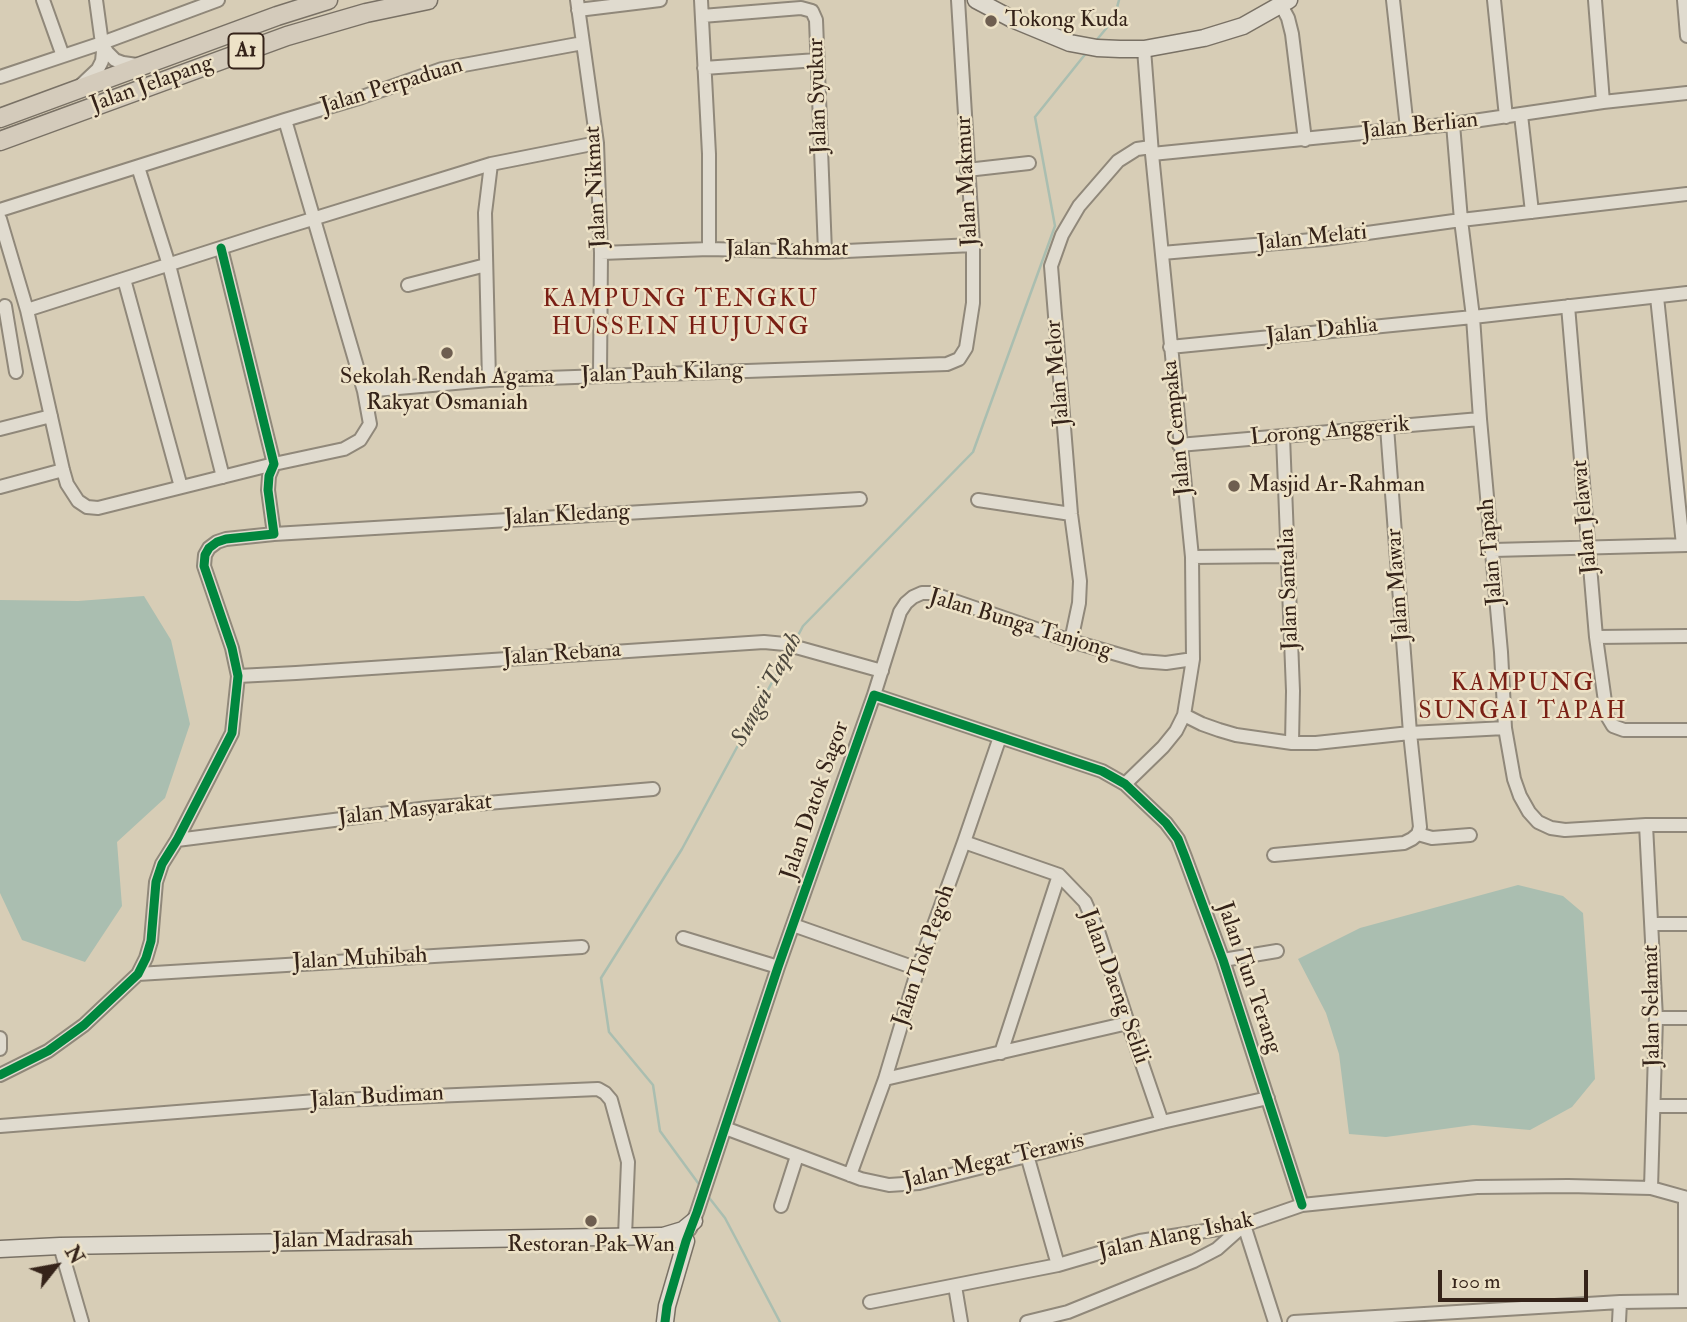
<!DOCTYPE html>
<style>
body{margin:0}
#map{position:relative;width:1687px;height:1322px;overflow:hidden;background:#d7cdb6;font-family:"IM FELL Double Pica",serif}
canvas{display:block}
.north{position:absolute;left:21px;top:1231px;width:70px;height:70px;-webkit-text-stroke:5px #ede2c7;paint-order:stroke;rotate:59deg;font-size:19px;font-weight:700;line-height:28px;text-align:center;color:#352319}
.north::after{content:'';display:block;margin:auto;width:24px;height:32px;background:#352319;clip-path:polygon(50% 0,100% 100%,50% 72%,0 100%)}
.scale{position:absolute;left:1438px;top:1270px;width:150px;height:32px;box-sizing:border-box;border:4px solid #352319;border-top:0;padding-left:9px;font-size:21px;line-height:24px;white-space:nowrap;color:#352319;-webkit-text-stroke:5px #ede2c7;paint-order:stroke}
</style>
<div id="map">
<canvas width="1687" height="1322"></canvas>
<div class="north">N</div>
<div class="scale">100 m</div>
</div>
<script>
const context = document.querySelector('canvas').getContext('2d');
context.lineJoin = 'round';
function fill(path, color) { context.fillStyle = color; context.fill(path, 'evenodd'); }
const toPath = rows => new Path2D(rows.map(r => 'M' + r).join(''));
function trace(path, color, width, dash) { context.strokeStyle = color; context.lineWidth = width; context.lineCap = dash ? 'butt' : 'round'; context.setLineDash(dash || []); context.stroke(path); }
function write(font, color, halo, rows, align = 'center') {
  context.font = font + ' "IM FELL Double Pica",serif'; context.lineWidth = 5; context.setLineDash([]); context.textBaseline = 'middle'; context.strokeStyle = halo; context.fillStyle = color; for (const [text, x, y, turn = 0] of rows) {
    context.save(); context.translate(x, y); context.rotate((+turn || 0) * Math.PI / 180); context.textAlign = isNaN(turn) ? turn : align; if (halo) context.strokeText(text, 0, 0); context.fillText(text, 0, 0); context.restore();
  }
}
fill(toPath([
 [144,596,171,640,190,724,165,798,117,842,122,906,85,962,22,940,0,893,0,600,78,601],
 [1518,885,1563,896,1583,913,1595,1079,1572,1107,1530,1130,1473,1125,1386,1137,1349,1134,1339,1054,1326,1013,1298,959,1360,928]
]), '#aabeb0');
trace(toPath([
 [1095,42,1114,19,1119,0],
 [794,643,803,626,973,452,1055,226,1035,117,1087,52],
 [701,1187,660,1131,653,1085,609,1032,601,978,682,849,790,649],
 [707,1195,725,1218,780,1322]
]), '#aabeb0', 2.5);
const street = toPath([
 [43,0,63,56],
 [577,0,597,143,601,253,600,375],
 [701,0,709,154,709,249],
 [1393,0,1407,128],
 [1494,0,1506,117],
 [1595,0,1603,102],
 [1684,0,1687,36],
 [1281,5,1288,18,1292,34,1305,140],
 [578,10,660,0],
 [702,16,801,8,812,11,816,20,825,252],
 [102,43,107,52,115,60,123,63,137,65],
 [704,68,817,60],
 [0,77,102,43,218,0],
 [81,85,98,69,102,61,103,51,96,0],
 [1521,115,1532,212],
 [1453,124,1461,220,1473,317,1480,419,1501,652,1505,728,1514,779,1520,796,1529,812,1538,822,1551,828,1565,830,1646,825,1687,825],
 [1152,154,1453,124,1603,102,1687,93],
 [138,167,169,265,223,477],
 [967,170,1029,163],
 [0,210,285,120,362,97,442,69,583,43],
 [0,219,27,310,63,470,67,484,78,501,87,507,98,508,274,464,344,449,360,440,370,424,364,391,285,120],
 [601,253,709,249,825,252,973,245],
 [1162,253,1324,239,1461,220,1687,194],
 [124,279,181,487],
 [408,285,486,265],
 [1657,297,1683,545],
 [5,306,16,372],
 [1568,306,1596,637,1607,716,1613,726,1624,730,1687,730],
 [27,310,267,233,491,164,597,143],
 [1170,347,1473,317,1687,293],
 [489,380,485,213,491,164],
 [364,391,489,380,947,364,959,359,966,348,973,303,973,245,958,0],
 [0,429,51,416],
 [1283,436,1293,691,1292,743],
 [1179,445,1480,419],
 [0,487,63,470],
 [978,500,1071,514],
 [274,534,860,499],
 [1493,550,1687,545],
 [1192,557,1289,556],
 [1596,637,1687,636],
 [1071,641,1079,603,1080,581,1071,514,1051,266,1062,235,1079,206,1118,161,1137,149,1151,147],
 [238,676,296,673,764,642,785,644,882,671],
 [874,695,900,612,906,603,913,597,922,593,931,593,1071,641,1141,661,1166,663,1193,659],
 [1184,715,1202,724,1219,730,1236,735,1292,743,1316,743,1410,733,1505,728],
 [1125,784,1163,747,1176,731,1184,715,1193,659,1192,557,1152,154,1144,49],
 [1646,825,1656,1018,1651,1188],
 [1418,834,1432,838,1470,835],
 [177,840,428,808,653,789],
 [964,842,1059,875,1085,902,1099,934,1128,1023,1162,1122],
 [1274,855,1404,843,1412,839,1418,834,1420,827,1410,733,1387,427],
 [1652,924,1687,924],
 [793,925,918,969],
 [683,938,778,967],
 [1223,960,1277,951],
 [138,974,582,947],
 [1656,1018,1687,1018],
 [0,1038,0,1049],
 [1001,1053,1059,875],
 [0,1075,48,1051,84,1025,138,974,146,958,151,941,156,882,162,864,177,840,232,733,238,676,232,648,204,566,205,555,209,548,217,542,226,539,274,534,268,490,269,476,274,464,221,248],
 [885,1079,1128,1023],
 [1654,1106,1687,1106],
 [0,1126,316,1101,598,1089,605,1093,611,1100,628,1162,625,1236],
 [725,1128,861,1179,889,1185,919,1183,1162,1122,1268,1098],
 [1027,1155,1058,1265],
 [850,1175,885,1079,918,969,964,842,1000,737],
 [781,1206,797,1156],
 [1244,1225,1275,1322],
 [690,1229,697,1212,778,967,874,695,1102,771,1125,784,1166,823,1178,839,1185,857,1223,960,1302,1205],
 [60,1246,82,1322],
 [955,1286,961,1322],
 [1685,1301,1685,1198],
 [870,1302,1058,1265,1140,1241,1244,1225,1302,1205,1477,1187,1568,1186,1651,1188,1687,1198],
 [1027,1322,1068,1312,1194,1261,1217,1249,1244,1225],
 [1294,1322,1620,1302,1687,1301],
 [1619,1322,1620,1302]
]);
const secondary = toPath([
 [976,0,1012,19,1070,43,1097,48,1120,49,1144,49,1204,38,1243,26,1289,0],
 [663,1236,683,1230,694,1221],
 [0,1249,60,1246,661,1236,686,1241,667,1306,665,1322]
]);
const primary = toPath([
 [0,118,277,16,328,0],
 [0,141,287,36,366,13,428,0]
]);
trace(street, '#90887a', 16);
trace(secondary, '#797165', 19);
trace(primary, '#797165', 21);
trace(street, '#e0dbcf', 12);
trace(secondary, '#e0dbcf', 16);
trace(primary, '#d4cbbb', 18);
trace(toPath([
 [0,1075,48,1051,84,1025,138,974,146,958,151,941,156,882,162,864,177,840,232,733,238,676,232,648,204,566,205,555,209,548,217,542,226,539,274,534,268,490,269,476,274,464,221,248],
 [665,1322,667,1306,686,1241,697,1212,778,967,874,695,1102,771,1125,784,1166,823,1178,839,1185,857,1223,960,1302,1205]
]), '#00873e', 9);
for (const [x, y, r, color] of [
 [991,21,7,"#6e5e50"],
 [447,353,7,"#6e5e50"],
 [1234,486,7,"#6e5e50"],
 [591,1221,7,"#6e5e50"]
]) { const dot = new Path2D(); dot.arc(x, y, r, 0, 2 * Math.PI); context.fillStyle = color; context.fill(dot); trace(dot, '#ede2c7', 2.5); }
for (const [x, y, w] of [
 [246,51,35]
]) { const box = new Path2D(); box.roundRect(x - w / 2, y - 17.5, w, 35, 5); context.fillStyle = '#ede2c7'; context.fill(box); trace(box, '#352319', 2); }
write('bold 21px', '#352319', null, [
 ["A1",246,51]
]);
write('23px', '#352319', '#ede2c7', [
 ["Tokong Kuda",1005,21],
 ["Sekolah Rendah Agama",447,378,"center"],
 ["Rakyat Osmaniah",447,404,"center"],
 ["Masjid Ar-Rahman",1248,486],
 ["Restoran Pak Wan",591,1246,"center"]
], 'left');
write('23px', '#352319', '#ede2c7', [
 ["Jalan Jelapang",152,85,-20],
 ["Jalan Perpaduan",392,87,-17],
 ["Jalan Syukur",819,96,-92],
 ["Jalan Berlian",1420,127,-6],
 ["Jalan Makmur",968,181,-93],
 ["Jalan Nikmat",597,187,-93],
 ["Jalan Melati",1312,239,-6],
 ["Jalan Rahmat",787,250],
 ["Jalan Dahlia",1322,332,-6],
 ["Jalan Melor",1059,373,-95],
 ["Jalan Pauh Kilang",662,374,-2],
 ["Jalan Cempaka",1178,428,-96],
 ["Lorong Anggerik",1330,432,-5],
 ["Jalan Kledang",567,516,-3],
 ["Jalan Jelawat",1586,517,-95],
 ["Jalan Tapah",1492,552,-95],
 ["Jalan Mawar",1399,585,-94],
 ["Jalan Santalia",1290,589,-92],
 ["Jalan Bunga Tanjong",1020,625,17],
 ["Jalan Rebana",562,655,-4],
 ["Jalan Datok Sagor",816,801,-71],
 ["Jalan Masyarakat",415,811,-6],
 ["Jalan Tok Pegoh",925,956,-71],
 ["Jalan Muhibah",360,960,-3],
 ["Jalan Tun Terang",1248,978,71],
 ["Jalan Daeng Selili",1114,987,70],
 ["Jalan Selamat",1653,1006,-91],
 ["Jalan Budiman",377,1098,-3],
 ["Jalan Megat Terawis",994,1162,-13],
 ["Jalan Alang Ishak",1176,1237,-12],
 ["Jalan Madrasah",343,1241,-1]
]);
context.letterSpacing = '2px';
write('24px', '#7a1f14', '#ede2c7', [
 ["KAMPUNG TENGKU",681,301],
 ["HUSSEIN HUJUNG",681,329],
 ["KAMPUNG",1523,685],
 ["SUNGAI TAPAH",1523,713]
]);
context.letterSpacing = '0px';
write('italic 24px', '#4d483e', '#ede2c7', [
 ["Sungai Tapah",768,690,-62]
]);
</script>
